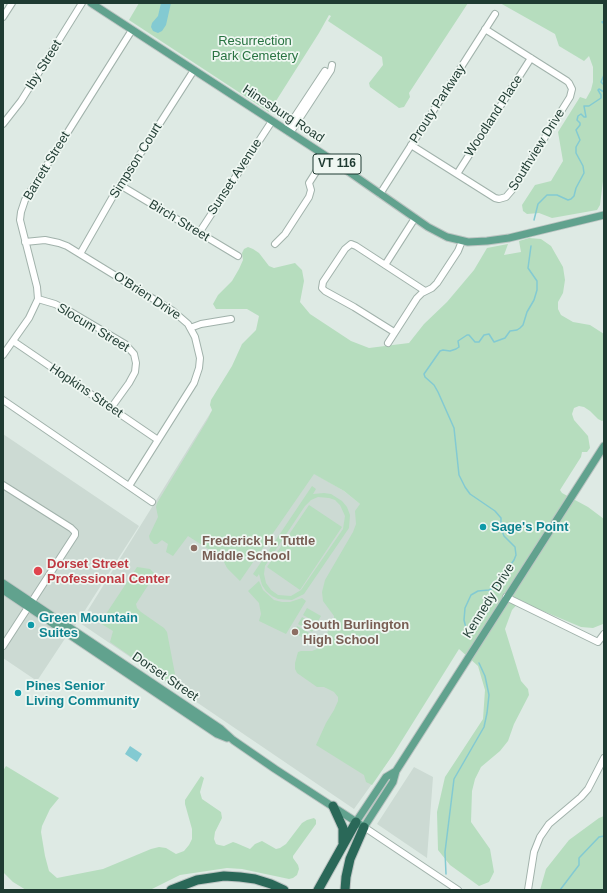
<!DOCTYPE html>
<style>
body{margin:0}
#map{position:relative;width:607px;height:893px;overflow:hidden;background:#deeae4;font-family:Helvetica,sans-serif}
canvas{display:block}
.frame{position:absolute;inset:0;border:4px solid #1f3b32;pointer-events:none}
</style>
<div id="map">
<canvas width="607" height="893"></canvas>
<div class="frame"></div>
</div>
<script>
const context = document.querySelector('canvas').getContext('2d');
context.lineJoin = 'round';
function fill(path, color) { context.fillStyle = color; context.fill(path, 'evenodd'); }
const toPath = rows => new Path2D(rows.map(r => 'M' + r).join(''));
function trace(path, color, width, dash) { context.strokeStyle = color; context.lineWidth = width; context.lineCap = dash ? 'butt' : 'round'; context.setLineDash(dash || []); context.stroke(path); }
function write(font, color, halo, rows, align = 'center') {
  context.font = font + ' Helvetica,sans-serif'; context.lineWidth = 3.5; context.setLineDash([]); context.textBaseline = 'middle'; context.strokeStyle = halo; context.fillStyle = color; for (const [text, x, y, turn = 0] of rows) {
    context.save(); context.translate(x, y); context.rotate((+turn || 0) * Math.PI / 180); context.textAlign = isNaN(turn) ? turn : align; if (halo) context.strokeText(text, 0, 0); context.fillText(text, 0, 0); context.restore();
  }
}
fill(toPath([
 [211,412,344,491,374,515,394,753,354,809,80,623],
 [3,434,139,526,75,626,3,578],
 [3,595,66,637,37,681,3,658],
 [414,767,433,777,427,858,377,824]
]), '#ccdad3');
fill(toPath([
 [139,3,468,3,409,93,410,97,404,107,399,108,370,87,369,83,383,65,382,57,328,21,331,16,329,15,319,33,269,112,129,20],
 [500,3,604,3,604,173,600,205,597,210,552,218,539,213,527,214,523,211,522,205,535,185,551,181,563,161,558,132,580,97,586,99,591,90,593,82,593,67,589,56,584,61,559,46,555,34],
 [529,238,541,239,551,246,563,267,565,280,563,293,558,302,558,309,561,315,573,322,590,325,604,334,604,420,602,421,598,419,590,411,584,407,579,406,574,408,572,414,574,420,588,436,590,448,587,452,582,452,581,457,560,490,562,493,588,507,604,519,604,622,603,624,593,628,581,627,531,606,521,600,512,610,505,629,521,681,528,689,529,695,514,724,508,741,500,751,481,767,475,779,472,791,471,822,490,849,494,872,489,882,479,886,450,865,438,850,437,812,445,777,483,719,485,690,478,666,459,649,394,753,372,785,366,782,364,775,316,745,326,723,334,710,338,701,338,697,334,692,324,687,317,687,297,673,295,669,295,663,298,652,301,651,312,651,317,649,334,622,334,616,323,601,322,592,325,580,353,532,356,524,355,511,360,504,344,491,314,474,240,581,227,568,222,558,188,536,173,556,166,552,168,544,162,540,157,544,154,544,150,540,149,536,158,517,156,507,157,503,208,419,212,410,210,405,211,400,232,366,242,344,256,330,259,316,247,309,216,309,213,304,218,295,232,281,239,269,243,260,242,253,244,249,248,247,253,249,259,253,269,266,274,268,295,263,302,270,304,281,300,302,310,314,351,341,369,348,409,343,424,324,447,302,474,270,487,248,508,244,504,255,521,252,519,241],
 [312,486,316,489,313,494,324,493,331,494,342,501,347,507,350,515,349,528,304,594,292,600,278,599,272,596,266,591,262,585,259,574,257,577,253,574],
 [318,497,329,498,335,500,340,505,345,516,343,529,301,590,291,596,278,595,271,590,266,583,264,574,265,566,305,506,311,500],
 [309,505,342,527,300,590,267,567],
 [137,567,150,569,154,573,154,576,136,604,137,608,141,612,164,628,167,632,175,674,169,683,110,642,113,631,100,623],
 [259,581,263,590,274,600,282,602,290,602,302,598,306,601,286,634,259,621,261,614,259,603,248,591],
 [307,608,321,616,317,623,303,615],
 [302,617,316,625,312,632,298,624],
 [297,626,311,634,307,640,293,632],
 [6,766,59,798,50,809,42,826,41,832,45,856,49,871,57,878,103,869,151,849,159,847,166,848,176,854,184,851,189,845,192,839,192,829,185,804,185,800,201,776,204,778,200,792,202,799,221,812,222,818,215,832,214,839,216,844,219,845,224,846,233,842,236,843,250,849,255,844,262,841,276,849,280,848,286,844,302,823,307,820,314,818,316,820,316,824,293,856,293,858,298,865,299,869,297,875,293,878,289,879,242,869,227,868,180,875,150,890,26,890,13,882,3,872,3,771],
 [604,816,604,890,540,890,546,869,569,840,599,818]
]), '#b6ddbe');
fill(toPath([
 [161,3,171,3,166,25,162,31,158,33,153,31,151,27,152,23,158,16],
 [130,746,142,754,137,762,125,754]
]), '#83cad2');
trace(toPath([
 [604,21,602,22,604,24],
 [604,75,601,82,604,85],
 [534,220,538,204,547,195,557,195,568,200,571,199,574,196,576,188,584,173,583,166,576,153,576,147,580,140,576,130,580,125,580,123,577,120,578,116,581,114,584,117,586,117,584,106,589,106,601,98,601,95,598,90,599,89,604,92],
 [468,636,464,620,465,608,471,595,478,591,489,590,495,587,514,560,516,555,515,547,504,536,501,528,501,518,495,511,470,494,465,487,459,475,454,428,438,392,434,385,425,377,424,374,440,351,443,350,450,351,456,349,459,347,458,341,467,335,469,335,475,342,479,342,484,335,489,334,494,342,505,338,510,331,517,330,520,328,523,325,527,312,534,300,537,290,537,281,528,268,531,246],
 [446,874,445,852,454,779,484,727,487,713,489,695,485,676,479,663],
 [560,890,579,865,579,858,599,837,604,836]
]), '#83cad2', 1.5);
const minor = toPath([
 [3,17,12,3],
 [3,124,21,101,82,3],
 [286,130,325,71],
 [290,133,331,70,332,65],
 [411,145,495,198,499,199,506,197,512,190,570,97,572,89,569,83,567,81,485,29],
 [457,174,531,58],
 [120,185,238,256],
 [380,194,495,14],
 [199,233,272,121],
 [25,242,45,240,59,243,67,246,173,311,188,324,195,337,200,358,199,368,194,383,129,486],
 [275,244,285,234,309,197,311,190,309,183,326,156],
 [80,254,112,198,194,70],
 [385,265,415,218],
 [38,299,55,304,71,312,125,344,134,354,136,363,135,372,129,383,111,408],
 [190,328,201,324,231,319],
 [394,332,354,307,325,291,322,288,323,282,345,249,351,244,356,246,425,291],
 [13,341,158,440],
 [388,343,417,298,422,293,432,288,437,283,458,251,462,241],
 [3,355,29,318,38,299,37,287,20,220,21,212,25,200,132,30],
 [3,400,152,502],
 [3,485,71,528,75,532,75,535,3,646],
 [506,597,598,642,604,634],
 [364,827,458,890],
 [528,890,534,852,540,837,549,824,581,797,588,789,604,758]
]);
const major = toPath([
 [91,3,326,156,428,227,447,237,468,242,487,241,509,238,604,215],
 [3,583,221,729,233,740,275,769,364,827,393,782,396,771,604,446],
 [3,590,217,734,227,738],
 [356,822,386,777,396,771]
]);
const highway = toPath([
 [333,806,343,828,343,843],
 [171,890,197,880,224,876,240,877,255,879,271,884,284,890],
 [318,890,356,822],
 [345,890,346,877,350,859,364,827]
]);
trace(minor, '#a1b2ab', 8);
trace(major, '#bcc4c2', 9);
trace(highway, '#bcc4c2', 11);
trace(minor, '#fff', 6);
trace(major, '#61a28e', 7);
trace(highway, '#2a6858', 9);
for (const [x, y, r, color] of [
 [483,527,4,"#0f9aa8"],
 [194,548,4,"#8d6e63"],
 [38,571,5,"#e0444e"],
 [31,625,4,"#0f9aa8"],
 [295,632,4,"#8d6e63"],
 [18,693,4,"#0f9aa8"]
]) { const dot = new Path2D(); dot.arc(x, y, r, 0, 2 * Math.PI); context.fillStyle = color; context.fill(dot); trace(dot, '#eff7f2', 1.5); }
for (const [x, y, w] of [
 [337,164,48]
]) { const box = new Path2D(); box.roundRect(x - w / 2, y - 10, w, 20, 3); context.fillStyle = '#eff7f2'; context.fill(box); trace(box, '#1f3b32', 1); }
write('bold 12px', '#1f3b32', null, [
 ["VT 116",337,164]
]);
write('13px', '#287341', '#eff7f2', [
 ["Resurrection",255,41],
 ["Park Cemetery",255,56]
]);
write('13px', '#1f3b32', '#eff7f2', [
 ["Iby Street",44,65,-58],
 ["Prouty Parkway",438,104,-57],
 ["Hinesburg Road",283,114,33],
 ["Woodland Place",494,116,-57],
 ["Southview Drive",537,150,-58],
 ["Simpson Court",136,161,-58],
 ["Barrett Street",47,166,-59],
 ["Sunset Avenue",235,177,-57],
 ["Birch Street",179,221,31],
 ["O'Brien Drive",147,296,33],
 ["Slocum Street",93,328,31],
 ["Hopkins Street",86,391,34],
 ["Kennedy Drive",489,601,-58],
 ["Dorset Street",165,677,34]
]);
write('bold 13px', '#0d838f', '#eff7f2', [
 ["Sage's Point",491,527],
 ["Green Mountain",39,618],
 ["Suites",39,633],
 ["Pines Senior",26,686],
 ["Living Community",26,701]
], 'left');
write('bold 13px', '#785e54', '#eff7f2', [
 ["Frederick H. Tuttle",202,541],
 ["Middle School",202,556],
 ["South Burlington",303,625],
 ["High School",303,640]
], 'left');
write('bold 13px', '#be3a42', '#eff7f2', [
 ["Dorset Street",47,564],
 ["Professional Center",47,579]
], 'left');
</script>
